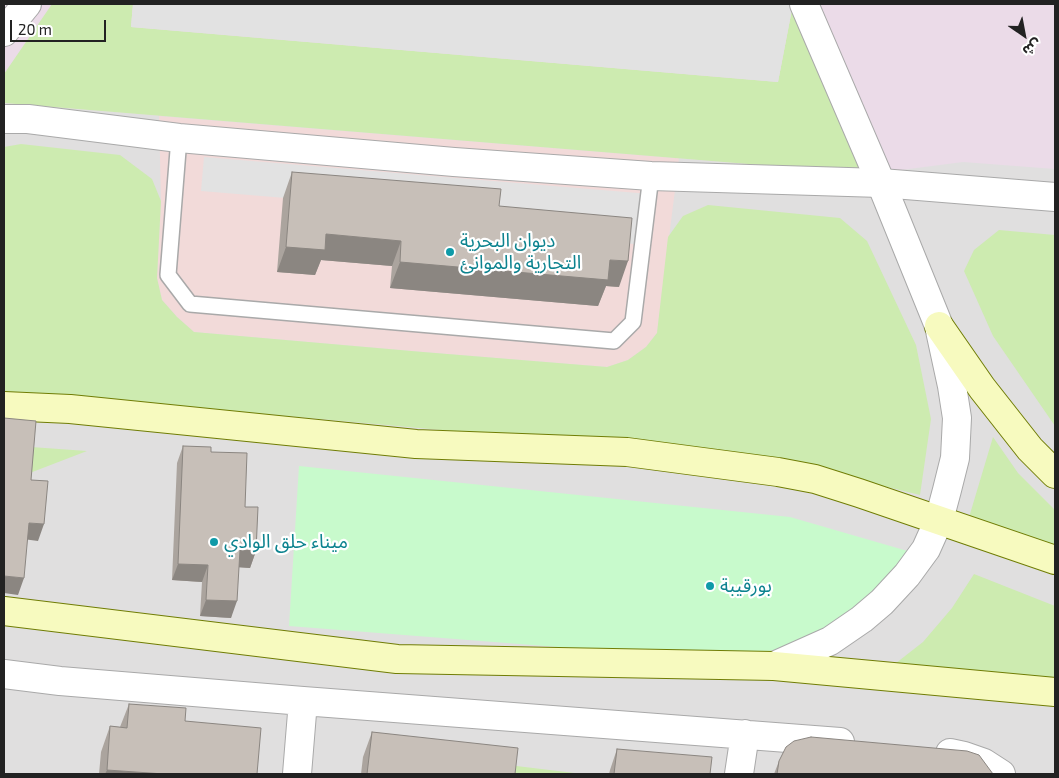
<!DOCTYPE html>
<meta charset="utf-8">
<style>
body{margin:0}
#map{position:relative;width:1059px;height:778px;overflow:hidden;background:#f2efe9;font-family:"Exo 2","Noto Sans Arabic",sans-serif}
canvas{display:block}
.frame{position:absolute;inset:0;border:5px solid #222;pointer-events:none}
.north{position:absolute;left:999px;top:10px;width:50px;height:50px;-webkit-text-stroke:4px #fff;paint-order:stroke;rotate:147deg;font-size:14px;font-weight:700;line-height:20px;text-align:center;color:#222}
.north::after{content:'';display:block;margin:auto;width:18px;height:22px;background:#222;clip-path:polygon(50% 0,100% 100%,50% 72%,0 100%)}
.scale{position:absolute;left:10px;top:20px;width:96px;height:22px;box-sizing:border-box;border:2px solid #222;border-top:0;padding-left:6px;font-size:15px;line-height:18px;white-space:nowrap;color:#222;-webkit-text-stroke:4px #fff;paint-order:stroke}
</style>
<div id="map">
<canvas width="1059" height="778"></canvas>
<div class="frame"></div>
<div class="north">ش</div>
<div class="scale">20 m</div>
</div>
<script>
const context = document.querySelector('canvas').getContext('2d');
context.lineJoin = 'round';
function fill(path, color) { context.fillStyle = color; context.fill(path, 'evenodd'); }
const toPath = rows => new Path2D(rows.map(r => 'M' + r).join(''));
function trace(path, color, width, dash) { context.strokeStyle = color; context.lineWidth = width; context.lineCap = dash ? 'butt' : 'round'; context.setLineDash(dash || []); context.stroke(path); }
function write(font, color, halo, rows, align = 'center') {
  context.font = font + ' "Exo 2","Noto Sans Arabic",sans-serif'; context.lineWidth = 4.5; context.setLineDash([]); context.textBaseline = 'middle'; context.strokeStyle = halo; context.fillStyle = color; for (const [text, x, y, turn = 0] of rows) {
    context.save(); context.translate(x, y); context.rotate((+turn || 0) * Math.PI / 180); context.textAlign = isNaN(turn) ? turn : align; if (halo) context.strokeText(text, 0, 0); context.fillText(text, 0, 0); context.restore();
  }
}
fill(toPath([
 [4,4,1055,4,1055,774,4,774]
]), '#e0dfdf');
fill(toPath([
 [159,116,679,158,657,333,646,347,628,360,607,367,423,352,194,332,177,317,162,300,157,278,161,201]
]), '#f2dad9');
fill(toPath([
 [4,4,1055,4,1055,169,963,162,870,174,4,103]
]), '#ebdbe8');
fill(toPath([
 [52,4,133,4,131,27,778,82,793,4,870,174,4,103,4,74],
 [21,144,120,155,152,179,161,201,157,278,162,300,177,317,194,332,423,352,607,367,628,360,646,347,657,333,668,237,683,216,708,205,840,218,867,241,916,345,931,419,920,495,781,461,46,394,4,393,4,147],
 [999,230,1055,235,1055,426,993,336,964,271,974,250],
 [993,437,1018,473,1055,510,1055,554,967,524],
 [17,446,87,451,22,476],
 [974,574,1055,606,1055,688,882,674,923,642,952,608],
 [508,765,583,774,507,774]
]), '#cdebb0');
fill(toPath([
 [299,466,790,517,911,552,874,597,807,640,737,661,289,626]
]), '#c8facc');
fill(toPath([
 [133,4,793,4,778,82,131,27],
 [204,157,650,194,646,245,490,232,491,215,201,191]
]), '#e2e2e2');
const service = toPath([
 [179,138,168,275,190,304,614,341,633,322,651,176]
]);
const minor = toPath([
 [4,119,28,119,179,138,454,162,651,176,881,183,1055,197],
 [4,674,60,681,303,701,840,742],
 [950,753,964,756,984,763,1001,774],
 [297,774,303,701],
 [739,774,745,734]
]);
const tertiary = toPath([
 [4,32,27,4],
 [774,666,830,641,862,619,882,602,907,575,926,549,939,520,947,490,955,458,957,418,952,386,939,326,881,183,804,4]
]);
const secondary = toPath([
 [939,326,982,388,1030,449,1055,474],
 [4,406,70,409,416,444,627,452,778,472,815,479,859,493,1055,560],
 [4,611,397,659,774,666,1055,692]
]);
trace(service, '#a9a9a9', 18);
trace(minor, '#a9a9a9', 30);
trace(tertiary, '#a9a9a9', 30);
trace(secondary, '#707d05', 30);
trace(service, '#fff', 15);
trace(minor, '#fff', 28);
trace(tertiary, '#fff', 28);
trace(secondary, '#f7fabf', 28);
fill(toPath([
 [292,172,619,287,606,286,598,306,390,288,392,266,321,260,315,275,277,272,283,198],
 [183,446,211,452,245,507,256,551,250,568,239,567,231,618,200,616,202,582,172,580,177,463],
 [129,704,185,721,257,774,99,774,101,752,110,726,120,727],
 [372,732,515,774,361,774,363,757],
 [617,749,710,774,609,774,610,770],
 [779,761,993,774,774,774]
]), '#aba49e');
fill(toPath([
 [326,234,401,241,392,266,321,260,315,275,277,272,286,247],
 [610,260,628,261,619,287,606,286,598,306,390,288,400,262],
 [29,523,44,524,38,541,23,539],
 [240,550,256,551,250,568,234,567],
 [178,564,208,565,202,582,172,580],
 [4,576,24,578,18,595,4,593],
 [206,600,237,601,231,618,200,616],
 [107,770,164,774,105,774]
]), '#8b8681');
const building = toPath([
 [292,172,501,189,499,206,632,218,628,261,610,260,608,280,400,262,401,241,326,234,325,250,286,247,292,172],
 [4,418,36,421,31,480,48,481,44,524,29,523,24,578,4,576,4,418],
 [183,446,211,447,211,452,247,453,245,507,258,507,256,551,240,550,237,601,206,600,208,565,178,564,183,446],
 [129,704,186,708,185,721,261,728,257,774,164,774,107,770,110,726,127,728,129,704],
 [372,732,518,748,515,774,367,774,372,732],
 [811,737,967,751,979,755,993,774,777,774,779,761,786,747,794,741,811,737],
 [617,749,712,757,710,774,614,774,617,749]
]);
fill(building, '#c7bfb8');
trace(building, '#8b8681', 1);
for (const [x, y, r, color] of [
 [450,252,5,"#0f9aa8"],
 [214,542,5,"#0f9aa8"],
 [710,586,5,"#0f9aa8"]
]) { const dot = new Path2D(); dot.arc(x, y, r, 0, 2 * Math.PI); context.fillStyle = color; context.fill(dot); trace(dot, '#fff', 2); }
write('19px', '#0d838f', '#fff', [
 ["ديوان البحرية",460,241],
 ["التجارية والموانئ",460,263],
 ["ميناء حلق الوادي",224,542],
 ["بورقيبة",720,586]
], 'left');
</script>
